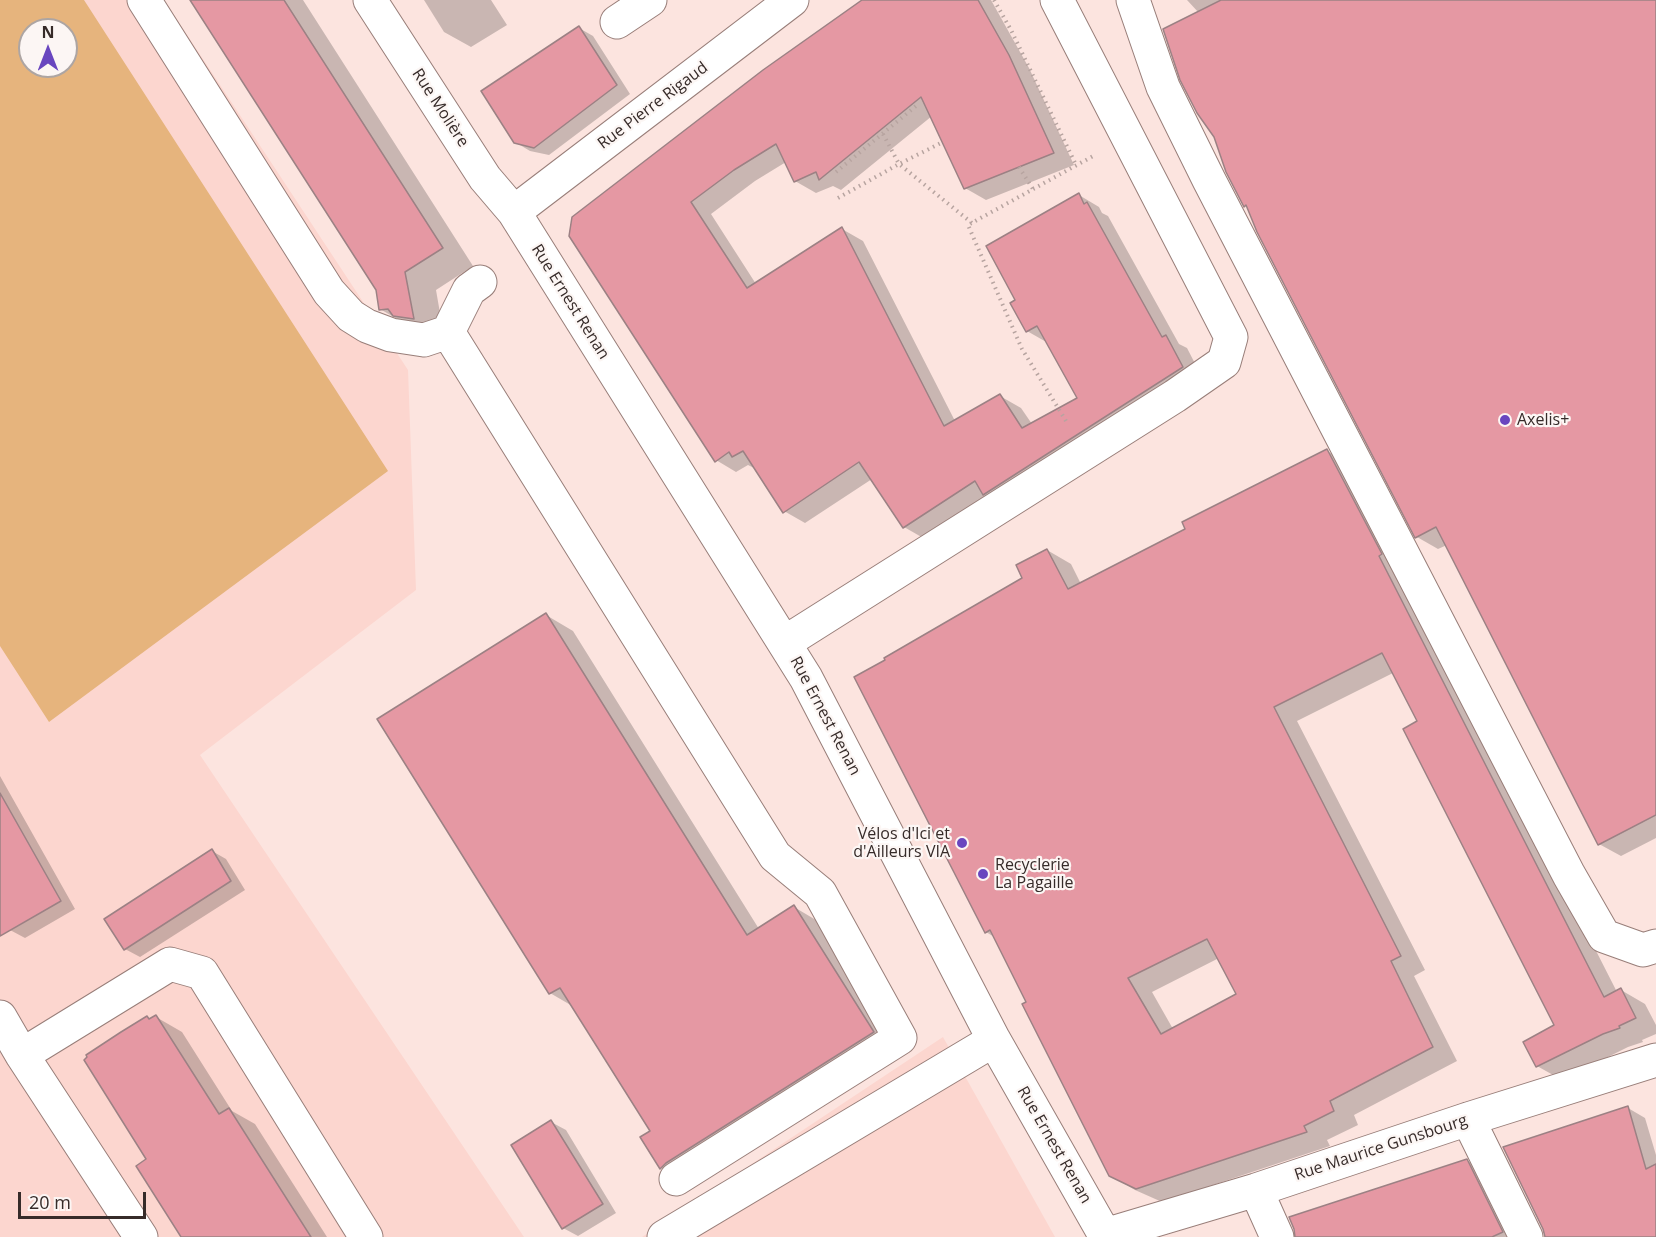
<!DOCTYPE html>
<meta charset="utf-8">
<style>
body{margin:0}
#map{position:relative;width:1656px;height:1237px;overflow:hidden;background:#fce4df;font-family:"Open Sans",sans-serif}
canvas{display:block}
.north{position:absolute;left:18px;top:18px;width:60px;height:60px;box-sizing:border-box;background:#fcf6f4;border:2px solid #ada5a3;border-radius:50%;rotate:0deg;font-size:16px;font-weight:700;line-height:24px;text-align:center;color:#362b29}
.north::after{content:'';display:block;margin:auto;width:21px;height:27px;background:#6946bf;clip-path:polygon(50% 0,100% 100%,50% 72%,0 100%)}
.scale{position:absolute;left:18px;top:1192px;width:128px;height:27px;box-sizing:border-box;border:3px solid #362b29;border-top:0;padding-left:8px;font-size:18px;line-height:21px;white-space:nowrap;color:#362b29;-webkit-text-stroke:4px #fcf6f4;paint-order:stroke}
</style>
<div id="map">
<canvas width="1656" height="1237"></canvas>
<div class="north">N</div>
<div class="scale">20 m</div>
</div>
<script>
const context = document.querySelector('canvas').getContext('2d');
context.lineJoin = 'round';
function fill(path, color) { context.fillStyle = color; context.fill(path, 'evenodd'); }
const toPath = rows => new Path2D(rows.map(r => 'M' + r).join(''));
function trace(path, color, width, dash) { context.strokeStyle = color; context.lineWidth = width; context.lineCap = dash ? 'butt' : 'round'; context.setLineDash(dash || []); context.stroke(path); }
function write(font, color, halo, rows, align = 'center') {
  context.font = font + ' "Open Sans",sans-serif'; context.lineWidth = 4.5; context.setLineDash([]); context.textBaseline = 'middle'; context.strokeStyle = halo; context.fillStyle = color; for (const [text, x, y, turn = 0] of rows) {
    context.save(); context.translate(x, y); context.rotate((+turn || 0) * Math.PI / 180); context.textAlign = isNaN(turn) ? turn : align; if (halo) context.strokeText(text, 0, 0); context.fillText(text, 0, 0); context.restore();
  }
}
fill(toPath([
 [0,0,164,0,408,370,416,590,200,755,524,1237,0,1237],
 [30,30,66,30,66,66,30,66],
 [943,1037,1055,1237,642,1237]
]), '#fcd6cf');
fill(toPath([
 [0,0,84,0,388,471,49,722,0,646],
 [30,30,66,30,66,66,30,66]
]), '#e6b47d');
fill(toPath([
 [192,0,303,0,473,266,436,290,444,336,411,327,380,309,378,290],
 [424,0,491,0,507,25,471,47,444,32],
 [865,0,991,0,1029,68,1074,165,986,200,965,188,932,116,841,190,833,186,816,193,795,181,786,162,755,181,711,214,756,284,842,229,863,241,955,421,1000,396,1021,408,1032,424,1079,398,1048,343,1027,331,1017,301,1079,195,1099,207,1102,213,1108,216,1179,344,1187,348,1203,379,925,539,904,527,872,479,805,523,784,511,755,467,754,468,748,465,736,472,716,460,570,236],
 [1187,0,1656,0,1656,838,1621,856,1599,844,1447,545,1438,549,1417,537,1249,208,1245,206,1199,13],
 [579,28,593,36,630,94,549,155,530,151,515,142],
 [1327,451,1351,465,1402,570,1617,992,1621,990,1645,1004,1656,1025,1656,1034,1642,1040,1643,1042,1628,1047,1562,1080,1537,1066,1556,1026,1419,722,1393,673,1297,721,1425,970,1414,976,1457,1061,1354,1115,1358,1125,1327,1140,1330,1146,1162,1202,1135,1190,1110,1175,996,938,986,932,1024,578,1047,550,1071,564,1081,584,1187,529],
 [1219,958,1238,995,1173,1029,1152,992],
 [546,615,573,631,759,929,794,907,821,923,900,1048,688,1183,661,1168,652,1132,574,1007,550,993],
 [0,776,75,909,25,938,10,930,0,911],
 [212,851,226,859,245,890,140,957,125,949],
 [156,1017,182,1032,232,1111,255,1124,327,1237,183,1237,148,1160,151,1020],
 [1628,1108,1645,1118,1656,1155,1656,1237,1546,1237],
 [551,1122,566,1130,616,1213,578,1236,563,1228],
 [1466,1160,1484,1170,1517,1237,1307,1237]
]), '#0003');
const building = toPath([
 [190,0,284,0,443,248,405,272,414,319,393,316,388,309,379,310,376,290,190,0],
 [862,0,978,0,1009,55,1054,153,964,189,921,97,819,180,816,172,794,182,776,144,734,170,691,202,747,288,842,227,944,426,1000,394,1022,428,1077,398,1037,326,1026,332,1010,303,1015,300,986,246,1079,193,1084,204,1087,202,1162,337,1166,335,1183,367,983,495,975,481,903,528,859,462,783,513,743,451,732,457,729,452,715,462,569,236,572,217,763,70,862,0],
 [1221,0,1656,0,1656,815,1598,845,1436,527,1415,538,1257,232,1246,205,1244,207,1226,172,1214,137,1197,113,1180,80,1163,29,1221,0],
 [579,26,617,85,534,148,514,143,481,91,579,26],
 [1327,449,1382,554,1379,556,1604,997,1621,988,1636,1018,1619,1026,1620,1028,1603,1034,1536,1067,1523,1042,1554,1025,1403,729,1417,721,1382,653,1274,707,1401,956,1391,961,1433,1047,1330,1101,1334,1111,1304,1126,1307,1132,1136,1189,1109,1176,1022,1004,1026,1002,990,930,985,933,854,677,885,660,884,658,1022,578,1016,565,1047,549,1068,589,1185,529,1182,522,1327,449],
 [1207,939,1236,994,1161,1034,1128,978,1207,939],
 [546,613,747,935,794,905,874,1032,666,1163,660,1169,640,1137,650,1131,560,988,549,994,377,719,546,613],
 [0,793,61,901,0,936,0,793],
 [212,849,231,881,124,950,104,919,212,849],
 [156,1015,219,1114,229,1108,311,1237,181,1237,136,1166,146,1159,84,1060,87,1057,86,1055,121,1032,147,1016,149,1019,156,1015],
 [1628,1106,1646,1169,1656,1164,1656,1237,1545,1237,1543,1229,1503,1147,1628,1106],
 [551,1120,603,1204,562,1229,511,1145,551,1120],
 [1467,1159,1503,1232,1492,1237,1295,1237,1294,1229,1289,1217,1467,1159]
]);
fill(building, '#e598a3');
trace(building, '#9c8184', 1.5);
const minor = toPath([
 [144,0,329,292,351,316,367,326,391,335,424,340,448,332],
 [370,0,485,178,514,212,806,678,994,1040,1106,1237],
 [1133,0,1163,87,1209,180,1569,875,1604,936,1643,950,1656,946],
 [617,22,650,0],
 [514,212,792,0],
 [480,282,469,290,448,332,775,856,820,893,900,1038,676,1179],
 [784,643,1175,396,1224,362,1231,337,1057,0],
 [0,1017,22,1055,141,1237],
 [22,1055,170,964,202,973,366,1237],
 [1468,1119,1526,1237],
 [1256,1190,1277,1237],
 [1105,1235,1256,1190,1468,1119,1656,1060],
 [664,1237,994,1040]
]);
trace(minor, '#987e79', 35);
trace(toPath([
 [994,0,1011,30,1076,165],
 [883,134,899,164,943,142],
 [1019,167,1033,189],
 [836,172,916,106],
 [838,198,899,164,972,223],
 [1066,421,1022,349,968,225,1095,155]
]), '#b7a4a0', 4, [1.5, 4.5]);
trace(minor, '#fff', 33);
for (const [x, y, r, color] of [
 [1505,420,6,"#6946bf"],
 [962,843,6,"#6946bf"],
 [983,874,6,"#6946bf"]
]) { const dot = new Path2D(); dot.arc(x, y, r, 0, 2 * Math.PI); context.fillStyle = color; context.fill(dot); trace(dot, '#fcf6f4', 2); }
write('16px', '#362b29', '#fcf6f4', [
 ["Rue Pierre Rigaud",653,106,-37],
 ["Rue Molière",440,108,57],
 ["Rue Ernest Renan",570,302,58],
 ["Rue Ernest Renan",825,716,62],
 ["Rue Ernest Renan",1054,1145,60],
 ["Rue Maurice Gunsbourg",1381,1148,-18]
]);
write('16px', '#362b29', '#fcf6f4', [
 ["Axelis+",1517,420],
 ["Vélos d'Ici et",950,834,"right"],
 ["d'Ailleurs VIA",950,852,"right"],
 ["Recyclerie",995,865],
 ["La Pagaille",995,883]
], 'left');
</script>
